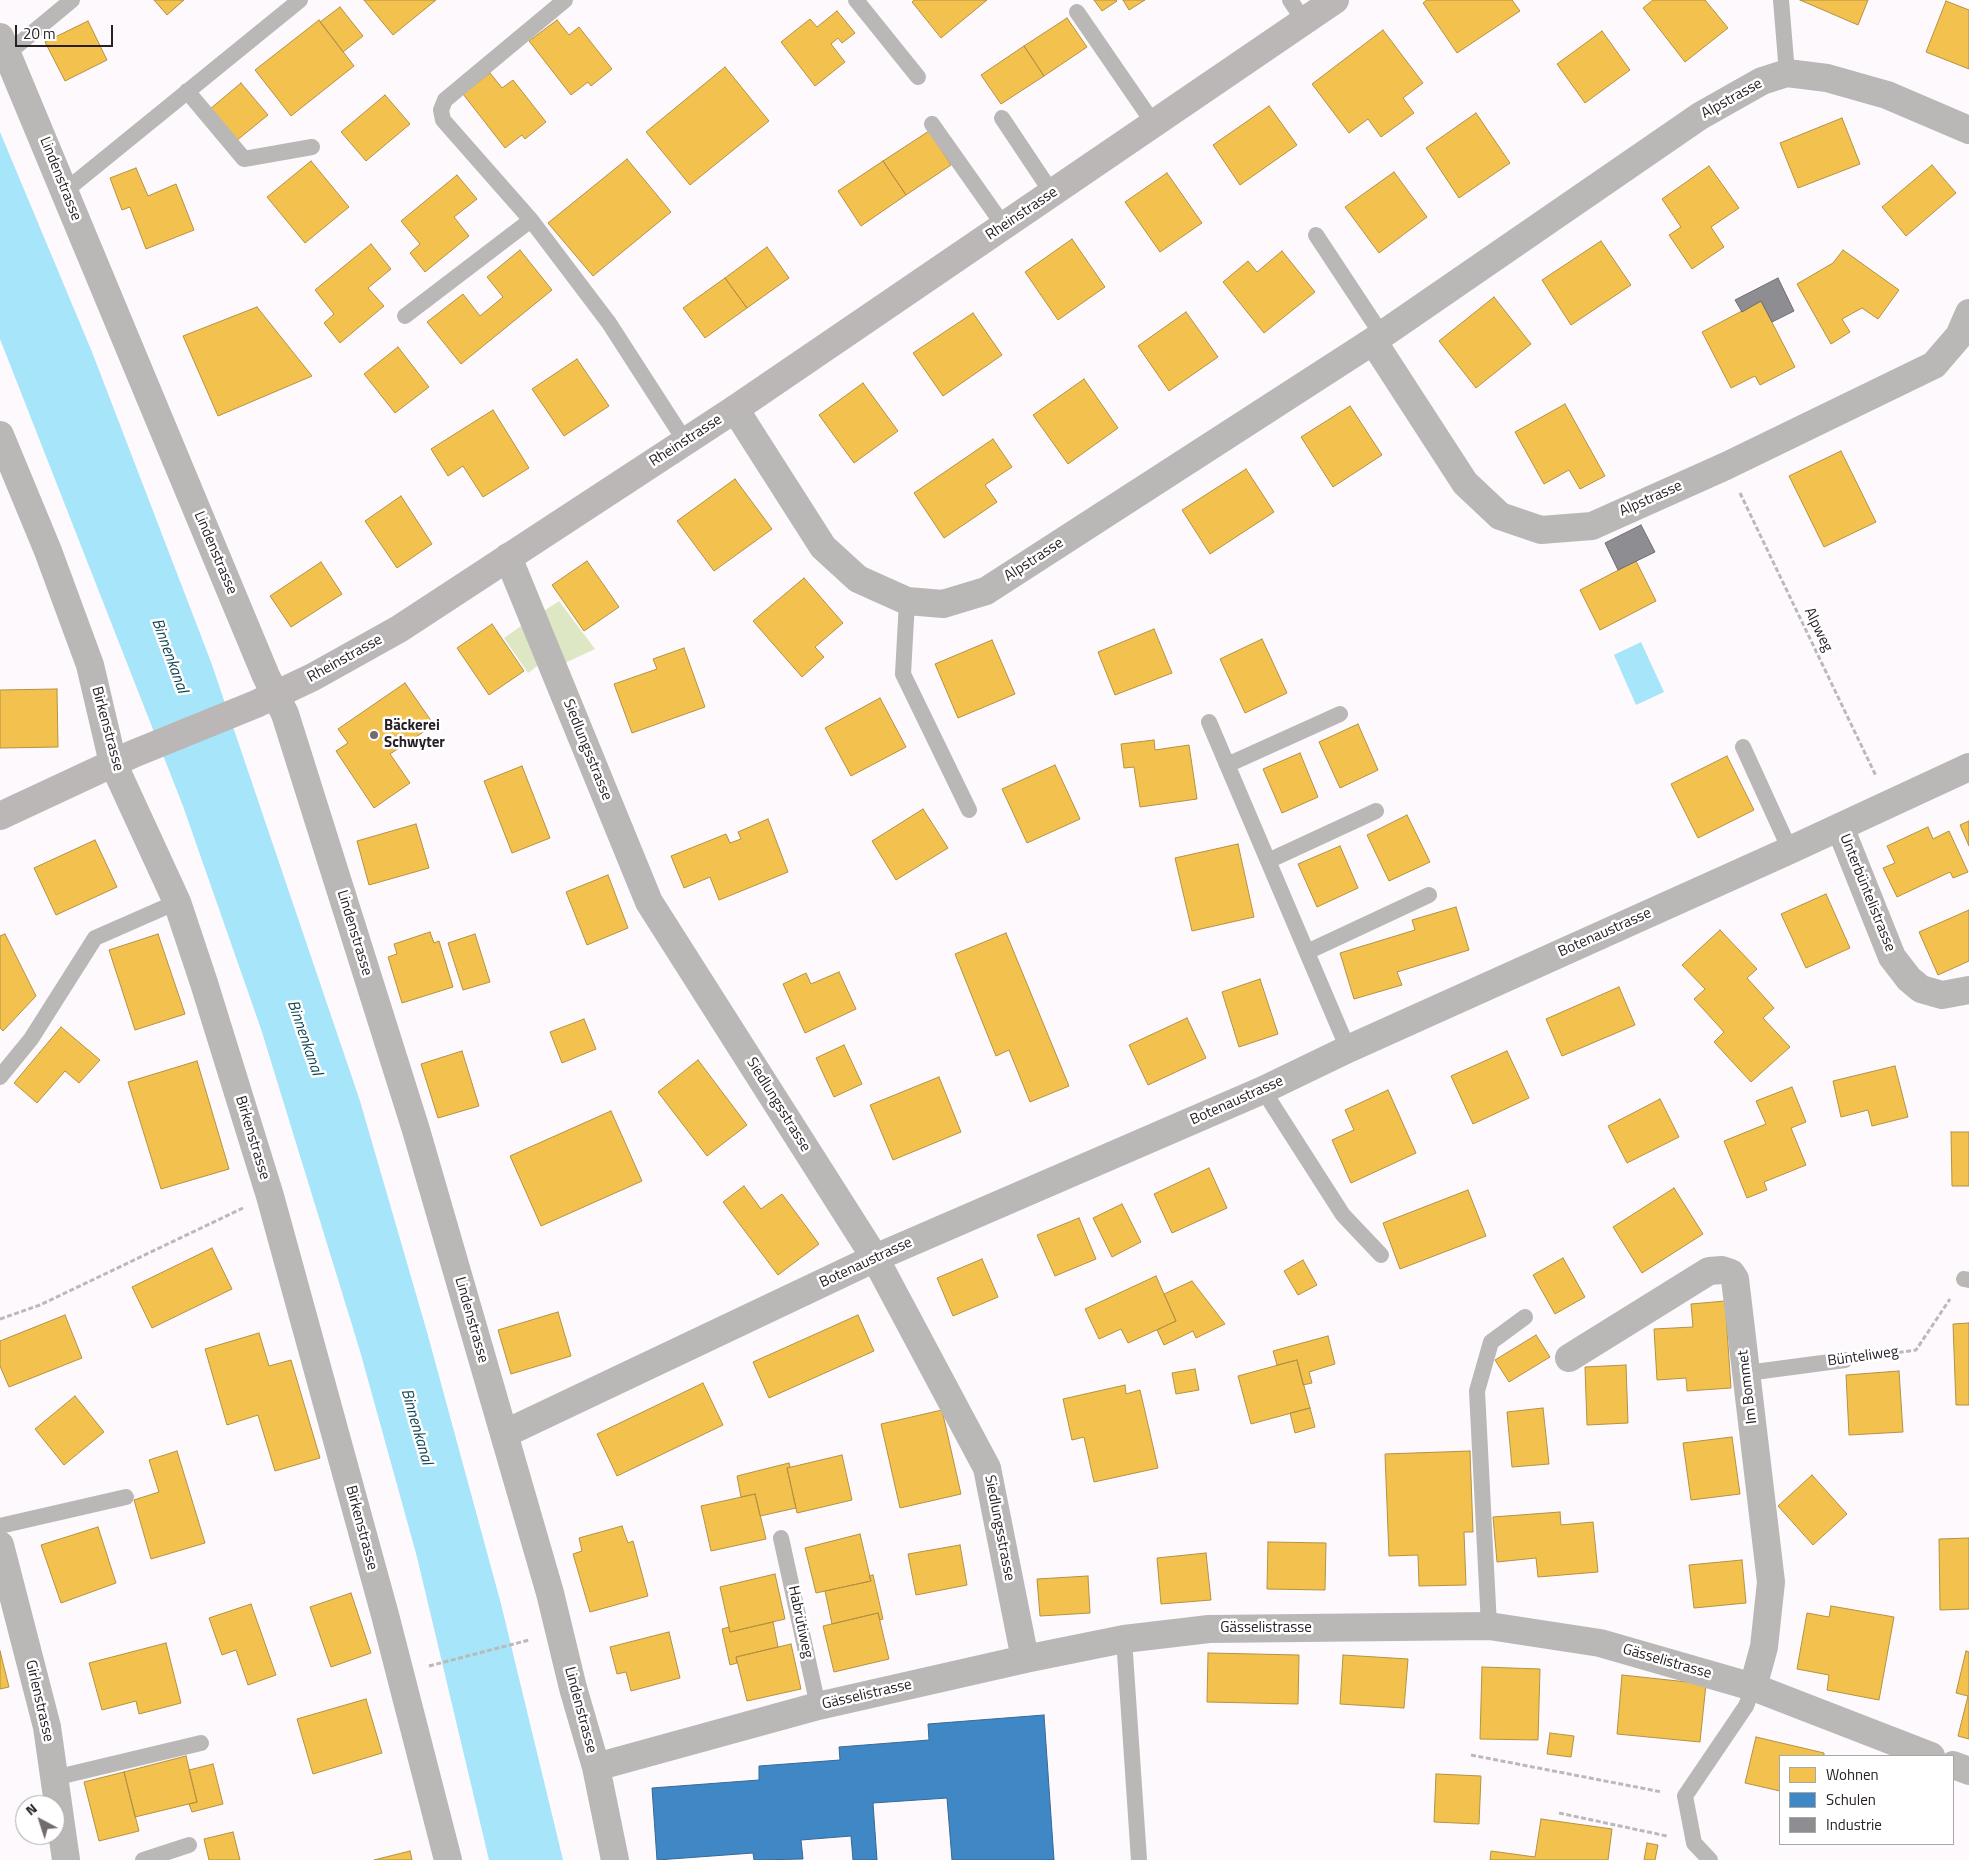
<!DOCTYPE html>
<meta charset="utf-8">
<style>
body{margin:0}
#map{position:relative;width:1969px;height:1860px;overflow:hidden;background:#fdf9fd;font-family:"Titillium Web",sans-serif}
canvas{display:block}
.legend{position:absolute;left:1779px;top:1755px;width:175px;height:90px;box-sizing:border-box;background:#fff;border:1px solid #a9a6a8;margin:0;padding:6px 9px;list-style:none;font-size:15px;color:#272026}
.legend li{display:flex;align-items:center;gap:10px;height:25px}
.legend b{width:25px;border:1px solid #a9a6a8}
.north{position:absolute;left:15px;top:1795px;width:50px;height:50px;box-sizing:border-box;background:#fff;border:1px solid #a9a6a8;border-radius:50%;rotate:320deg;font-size:14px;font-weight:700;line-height:20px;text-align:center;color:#272026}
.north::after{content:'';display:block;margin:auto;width:18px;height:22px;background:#726c71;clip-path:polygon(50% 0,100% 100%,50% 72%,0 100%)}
.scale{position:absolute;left:15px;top:25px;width:98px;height:22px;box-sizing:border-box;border:2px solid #272026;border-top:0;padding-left:6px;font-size:15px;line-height:18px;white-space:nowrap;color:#272026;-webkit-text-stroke:4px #fff;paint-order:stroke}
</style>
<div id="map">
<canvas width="1969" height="1860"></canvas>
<ul class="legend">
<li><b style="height:14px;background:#f2c14e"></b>Wohnen</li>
<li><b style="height:14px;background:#3f88c5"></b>Schulen</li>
<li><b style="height:14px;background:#8d8d92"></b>Industrie</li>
</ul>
<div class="north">N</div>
<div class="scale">20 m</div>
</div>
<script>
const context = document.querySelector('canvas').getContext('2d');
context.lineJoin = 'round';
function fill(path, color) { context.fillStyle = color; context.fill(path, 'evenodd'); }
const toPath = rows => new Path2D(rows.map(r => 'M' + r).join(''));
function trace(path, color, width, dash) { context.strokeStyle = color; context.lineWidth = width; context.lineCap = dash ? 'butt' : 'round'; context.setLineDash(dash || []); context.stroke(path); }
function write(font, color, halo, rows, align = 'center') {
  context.font = font + ' "Titillium Web",sans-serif'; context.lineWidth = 5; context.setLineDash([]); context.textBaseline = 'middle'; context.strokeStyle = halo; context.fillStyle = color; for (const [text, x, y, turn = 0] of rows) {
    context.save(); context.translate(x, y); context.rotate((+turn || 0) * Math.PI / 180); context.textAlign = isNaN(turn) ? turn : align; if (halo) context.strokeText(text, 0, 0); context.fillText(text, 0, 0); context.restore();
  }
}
fill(toPath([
 [559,601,595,649,565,663,544,611],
 [524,624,540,664,528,673,504,638]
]), '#dee7c4');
fill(toPath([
 [0,132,92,352,211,662,360,1101,427,1332,501,1604,563,1860,489,1860,417,1557,360,1351,261,1029,183,806,0,339],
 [1641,642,1664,692,1636,705,1614,655]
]), '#a6e5fa');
const homes = toPath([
 [154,0,184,0,167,15,154,0],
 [364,0,436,0,393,35,364,0],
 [914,0,987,0,941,38,912,2,914,0],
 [1094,0,1116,0,1117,1,1102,11,1094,0],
 [1123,0,1145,0,1129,10,1123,0],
 [1427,0,1512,0,1520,11,1457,53,1423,3,1427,0],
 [1653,0,1705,0,1728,28,1685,62,1643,8,1653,0],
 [1800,0,1868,0,1858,25,1800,0],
 [1946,1,1969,10,1969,69,1926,52,1946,1],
 [340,7,363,36,343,52,320,22,340,7],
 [837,11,855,33,842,43,838,38,831,44,845,62,815,86,781,42,810,19,817,27,837,11],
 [1067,18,1087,47,1044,76,1024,46,1067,18],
 [319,20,354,66,291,116,255,70,319,20],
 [557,20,569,35,579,27,612,69,591,86,588,82,571,95,529,41,557,20],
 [88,21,107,60,65,81,45,42,88,21],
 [1383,30,1423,83,1403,98,1414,113,1381,137,1368,119,1349,133,1312,84,1383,30],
 [1602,31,1630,70,1585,103,1557,64,1602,31],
 [1024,46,1044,76,1001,104,981,75,1024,46],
 [725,67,769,121,690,185,646,132,725,67],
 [490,73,502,88,513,80,546,122,525,139,522,135,505,148,463,94,490,73],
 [241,83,268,115,236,141,210,109,241,83],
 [385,95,410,124,366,161,341,132,385,95],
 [1269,106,1297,145,1240,185,1213,145,1269,106],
 [1476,113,1510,163,1459,198,1426,148,1476,113],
 [1842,118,1860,164,1798,188,1780,143,1842,118],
 [929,131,951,165,906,195,883,161,929,131],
 [627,159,671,212,593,276,548,223,627,159],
 [311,161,349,207,305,243,267,197,311,161],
 [883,161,906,195,861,226,838,191,883,161],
 [1932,165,1956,193,1906,236,1882,207,1932,165],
 [1709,166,1739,208,1711,227,1724,247,1692,269,1669,235,1681,227,1662,199,1709,166],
 [136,168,148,196,176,184,194,230,146,249,130,207,122,210,110,178,136,168],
 [1394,172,1427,217,1379,253,1345,207,1394,172],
 [1167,173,1202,223,1160,252,1125,202,1167,173],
 [457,175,477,199,454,217,469,236,425,272,410,253,420,244,401,221,457,175],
 [1072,239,1105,287,1058,320,1025,272,1072,239],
 [1601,241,1631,285,1571,325,1542,280,1601,241],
 [371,244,391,269,368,288,384,306,340,343,324,323,334,314,315,290,371,244],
 [767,247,789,278,747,308,725,278,767,247],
 [520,250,552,290,461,364,427,322,463,294,480,316,503,297,487,277,520,250],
 [1843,250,1899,290,1878,319,1862,308,1842,319,1850,332,1831,344,1797,284,1833,263,1843,250],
 [1282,251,1315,292,1264,333,1223,282,1248,261,1257,272,1282,251],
 [725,278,747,308,705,338,683,308,725,278],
 [1494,297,1531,344,1476,388,1439,341,1494,297],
 [1761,301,1795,367,1760,385,1755,376,1731,388,1702,332,1761,301],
 [257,307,312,376,218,416,183,336,257,307],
 [1186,312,1218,357,1169,391,1138,346,1186,312],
 [973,313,1002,355,943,396,913,353,973,313],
 [398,347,429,387,395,413,364,374,398,347],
 [577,359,609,406,564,436,532,389,577,359],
 [1084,379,1118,428,1068,464,1033,415,1084,379],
 [863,383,898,431,854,463,819,415,863,383],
 [1565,404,1605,476,1580,489,1569,470,1544,484,1515,432,1565,404],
 [1350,406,1382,455,1333,487,1301,437,1350,406],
 [493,410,529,468,483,497,463,466,448,476,431,449,493,410],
 [993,439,1012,467,985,485,997,502,944,538,914,493,993,439],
 [1841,451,1876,522,1824,547,1789,476,1841,451],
 [1246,469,1274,512,1210,554,1182,510,1246,469],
 [735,479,772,529,714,571,677,521,735,479],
 [401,496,432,544,397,568,365,521,401,496],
 [587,561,619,607,584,631,552,585,587,561],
 [1636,561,1656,601,1600,630,1580,590,1636,561],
 [321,562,342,594,291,627,270,596,321,562],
 [804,578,843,623,815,647,824,657,802,677,753,621,804,578],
 [492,624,524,671,489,695,457,648,492,624],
 [1154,629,1172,673,1115,695,1098,652,1154,629],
 [1262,639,1287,693,1245,713,1220,659,1262,639],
 [992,640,1015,694,958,718,935,664,992,640],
 [684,648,705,707,632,733,614,684,657,669,653,659,684,648],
 [405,683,434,725,390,754,410,783,374,808,336,751,348,743,338,729,405,683],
 [57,689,58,747,0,748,0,690,57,689],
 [880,698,906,747,851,776,825,728,880,698],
 [1358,724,1378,770,1340,788,1319,742,1358,724],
 [1154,740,1155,750,1189,745,1197,799,1140,807,1134,767,1124,768,1121,744,1154,740],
 [1300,753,1318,797,1282,813,1263,769,1300,753],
 [1727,756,1754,810,1698,838,1671,784,1727,756],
 [1055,765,1080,819,1027,843,1002,789,1055,765],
 [522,766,550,838,512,853,484,781,522,766],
 [923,809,948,848,896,880,872,841,923,809],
 [1407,815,1430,862,1389,881,1367,835,1407,815],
 [768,819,788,872,719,900,710,877,684,888,671,856,726,834,730,843,741,839,738,832,768,819],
 [1969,821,1969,846,1960,825,1969,821],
 [416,824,429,868,369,885,357,841,416,824],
 [1928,827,1933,839,1949,831,1968,872,1953,878,1950,872,1897,897,1883,868,1895,863,1887,846,1928,827],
 [95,840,117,887,56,915,34,868,95,840],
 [1238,844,1254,917,1192,931,1175,858,1238,844],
 [1340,846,1358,888,1317,907,1298,864,1340,846],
 [608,875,628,928,587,945,566,892,608,875],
 [1826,894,1850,948,1806,968,1781,914,1826,894],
 [1456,907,1469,950,1397,972,1402,985,1354,999,1340,953,1415,930,1412,920,1456,907],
 [1969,910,1969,961,1938,975,1919,932,1969,910],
 [1720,930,1757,969,1747,978,1774,1008,1763,1018,1790,1047,1751,1082,1714,1042,1724,1032,1694,999,1705,989,1682,965,1720,930],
 [430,932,434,943,439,941,453,987,402,1003,388,957,397,954,394,944,430,932],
 [1006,933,1069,1086,1030,1102,1009,1050,996,1056,955,954,1006,933],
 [5,934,36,996,3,1031,0,1028,0,936,5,934],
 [158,934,185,1014,135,1030,109,950,158,934],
 [475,934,490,982,463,990,448,943,475,934],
 [839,972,856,1009,805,1033,783,984,806,973,811,984,839,972],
 [1260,979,1278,1034,1239,1047,1222,992,1260,979],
 [1619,987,1635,1025,1562,1056,1546,1019,1619,987],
 [1187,1018,1206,1058,1148,1085,1129,1045,1187,1018],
 [584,1019,596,1049,562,1063,550,1032,584,1019],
 [61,1027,100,1060,79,1083,65,1071,37,1103,14,1083,61,1027],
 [844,1045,862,1084,834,1097,816,1058,844,1045],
 [462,1051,479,1106,438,1118,421,1064,462,1051],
 [1507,1051,1529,1098,1473,1124,1451,1076,1507,1051],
 [698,1060,747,1125,707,1156,658,1092,698,1060],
 [197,1061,229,1169,161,1189,128,1082,197,1061],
 [1895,1066,1908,1117,1872,1126,1868,1110,1841,1117,1833,1081,1895,1066],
 [939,1077,961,1132,893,1160,870,1105,939,1077],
 [1792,1087,1806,1122,1791,1128,1806,1165,1764,1182,1767,1190,1747,1198,1724,1141,1766,1124,1756,1101,1792,1087],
 [1388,1090,1416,1153,1351,1183,1332,1140,1354,1130,1345,1110,1388,1090],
 [1660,1099,1679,1137,1627,1163,1608,1126,1660,1099],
 [611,1111,642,1181,541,1226,510,1156,611,1111],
 [1951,1132,1969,1132,1969,1186,1952,1186,1951,1132],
 [1209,1168,1227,1208,1172,1233,1154,1194,1209,1168],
 [744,1186,761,1209,782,1194,819,1244,778,1275,723,1202,744,1186],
 [1674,1188,1703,1234,1642,1273,1613,1227,1674,1188],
 [1468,1190,1486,1236,1400,1269,1383,1223,1468,1190],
 [1122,1204,1141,1242,1112,1257,1093,1218,1122,1204],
 [1079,1218,1096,1259,1055,1276,1037,1235,1079,1218],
 [212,1248,232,1289,152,1328,132,1287,212,1248],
 [1563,1258,1585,1297,1555,1314,1533,1275,1563,1258],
 [982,1259,998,1297,953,1316,937,1278,982,1259],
 [1303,1260,1317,1285,1298,1295,1284,1271,1303,1260],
 [1156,1276,1176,1321,1128,1343,1121,1329,1099,1339,1085,1309,1156,1276],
 [1192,1281,1225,1324,1196,1338,1193,1331,1164,1345,1157,1330,1176,1321,1164,1294,1192,1281],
 [1725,1301,1731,1388,1687,1391,1686,1378,1657,1380,1654,1329,1693,1327,1691,1304,1725,1301],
 [558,1312,571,1356,511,1374,498,1330,558,1312],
 [65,1315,82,1358,9,1387,0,1366,0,1341,65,1315],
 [858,1315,874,1351,769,1398,753,1362,858,1315],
 [1969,1323,1969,1405,1956,1405,1953,1324,1969,1323],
 [259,1333,269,1366,291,1360,320,1458,275,1471,258,1415,227,1425,205,1349,259,1333],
 [1536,1335,1550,1357,1509,1382,1495,1360,1536,1335],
 [1328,1336,1335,1364,1309,1372,1312,1383,1303,1385,1297,1360,1277,1365,1273,1351,1328,1336],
 [1297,1360,1310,1408,1251,1424,1238,1376,1297,1360],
 [1626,1365,1628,1423,1587,1425,1585,1367,1626,1365],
 [1195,1369,1199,1390,1176,1394,1172,1373,1195,1369],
 [1899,1371,1903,1432,1849,1435,1846,1375,1899,1371],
 [703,1383,723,1425,617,1476,597,1434,703,1383],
 [1125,1385,1126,1394,1140,1390,1158,1468,1094,1482,1084,1437,1072,1440,1063,1399,1125,1385],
 [75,1396,104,1432,64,1465,35,1429,75,1396],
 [1310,1408,1315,1427,1295,1433,1290,1413,1310,1408],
 [1543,1408,1549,1464,1512,1467,1507,1412,1543,1408],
 [942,1410,961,1494,900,1508,881,1424,942,1410],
 [1732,1437,1740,1494,1691,1500,1683,1443,1732,1437],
 [177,1451,205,1543,151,1559,134,1500,159,1492,149,1460,177,1451],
 [1470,1451,1473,1532,1464,1532,1466,1585,1419,1586,1418,1555,1389,1556,1385,1454,1470,1451],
 [842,1455,852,1500,797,1513,787,1468,842,1455],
 [789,1463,790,1467,787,1468,796,1508,760,1516,755,1494,741,1497,737,1476,789,1463],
 [1812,1475,1847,1514,1813,1545,1778,1506,1812,1475],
 [755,1494,766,1539,711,1551,701,1506,755,1494],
 [1560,1512,1561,1525,1593,1522,1598,1572,1538,1577,1536,1558,1497,1562,1493,1517,1560,1512],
 [622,1526,628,1543,633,1541,648,1596,590,1612,573,1554,582,1551,579,1538,622,1526],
 [98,1527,116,1583,61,1603,41,1545,98,1527],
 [860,1534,871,1581,816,1593,805,1548,860,1534],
 [1969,1538,1969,1609,1940,1610,1939,1539,1969,1538],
 [1268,1542,1326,1543,1325,1590,1267,1589,1268,1542],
 [960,1545,967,1585,916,1595,908,1554,960,1545],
 [1206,1553,1211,1600,1161,1604,1157,1558,1206,1553],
 [1742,1560,1746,1603,1694,1608,1689,1565,1742,1560],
 [775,1574,785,1619,730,1632,720,1587,775,1574],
 [873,1575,883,1619,880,1620,878,1613,832,1624,825,1591,871,1581,869,1576,873,1575],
 [1088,1576,1090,1613,1040,1616,1037,1579,1088,1576],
 [351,1593,371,1653,331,1667,310,1607,351,1593],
 [251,1604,276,1675,248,1685,236,1650,222,1655,209,1618,251,1604],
 [1831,1606,1894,1617,1879,1700,1827,1690,1829,1675,1797,1669,1807,1613,1829,1617,1831,1606],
 [878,1613,889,1659,834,1672,823,1626,878,1613],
 [773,1622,778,1647,736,1657,737,1663,730,1665,722,1629,729,1627,730,1632,773,1622],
 [669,1632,680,1678,631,1691,626,1672,617,1674,610,1647,669,1632],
 [166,1643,181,1703,139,1714,136,1701,102,1710,89,1663,166,1643],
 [791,1644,801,1689,747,1701,736,1657,791,1644],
 [0,1651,9,1687,0,1689,0,1651],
 [1966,1651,1969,1652,1969,1739,1958,1736,1968,1696,1956,1693,1966,1651],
 [1208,1653,1299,1655,1298,1704,1207,1702,1208,1653],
 [1343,1655,1408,1659,1404,1708,1340,1704,1343,1655],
 [1482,1667,1540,1669,1538,1740,1480,1739,1482,1667],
 [1622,1675,1706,1684,1700,1742,1617,1734,1622,1675],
 [366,1699,382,1753,313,1774,297,1719,366,1699],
 [1550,1733,1574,1736,1571,1757,1547,1754,1550,1733],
 [1756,1737,1824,1753,1824,1756,1780,1756,1780,1791,1745,1783,1756,1737],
 [186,1756,197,1802,135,1817,124,1772,186,1756],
 [213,1764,223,1804,192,1812,189,1804,197,1802,189,1770,213,1764],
 [124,1772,139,1831,99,1841,84,1782,124,1772],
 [1436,1774,1481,1776,1479,1824,1434,1822,1436,1774],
 [1541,1819,1612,1829,1608,1860,1490,1860,1491,1851,1535,1857,1541,1819],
 [233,1832,240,1860,209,1860,204,1839,233,1832],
 [1647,1843,1658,1845,1655,1860,1644,1860,1647,1843],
 [410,1851,412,1860,374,1860,410,1851]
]);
fill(homes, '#f2c14e');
trace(homes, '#b59142', 1);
const schools = toPath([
 [1044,1715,1054,1860,952,1860,947,1798,873,1803,877,1860,853,1860,851,1836,801,1840,803,1859,754,1860,753,1853,657,1860,652,1788,759,1780,759,1766,840,1760,839,1747,929,1740,928,1724,1044,1715]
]);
fill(schools, '#3f88c5');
trace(schools, '#386995', 1);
const industry = toPath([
 [1778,278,1794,311,1772,322,1761,301,1742,312,1735,300,1778,278],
 [1641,525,1655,552,1618,570,1605,543,1641,525]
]);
fill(industry, '#8d8d92');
trace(industry, '#6e6c72', 1);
trace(toPath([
 [1740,493,1876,776],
 [0,1319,40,1305,243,1208],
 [1869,1357,1916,1350,1950,1299],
 [429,1666,529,1640],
 [1471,1755,1662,1792],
 [1559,1813,1667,1836]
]), '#bcb9ba', 3, [5, 2.5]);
trace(toPath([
 [565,0,445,100,441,110,443,120,531,220,609,323,685,441],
 [856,0,918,77],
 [1290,0,1304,21],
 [1781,0,1787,73],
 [1077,12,1154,124],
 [8,53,72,0],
 [187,91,244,159,312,147],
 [1002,118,1052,193],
 [932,124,1004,226],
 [65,191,300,0],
 [1316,235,1382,335],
 [405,316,531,220],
 [907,601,903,674,969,810],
 [1209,722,1348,1049],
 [1743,747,1790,850],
 [1227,765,1340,714],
 [1268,861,1376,811],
 [1307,952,1429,895],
 [0,1077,31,1039,95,938,177,902],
 [1263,1090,1343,1215,1381,1255],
 [1964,1279,1969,1280],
 [1747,1373,1845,1360],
 [0,1526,126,1497],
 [781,1538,818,1706],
 [1489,1626,1477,1391,1491,1342,1525,1317],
 [1124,1639,1139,1860],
 [54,1778,201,1743],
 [143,1860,189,1845],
 [1710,1860,1694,1843,1685,1796,1746,1706,1753,1687]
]), '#bab8b6', 16);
trace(toPath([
 [0,37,266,676,285,714,416,1130,550,1593,573,1688,596,1767,615,1860],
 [1373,341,1465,483,1500,516,1541,530,1592,526,1726,466,1934,365,1959,336,1969,313],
 [735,409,823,547,858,579,907,601,943,604,986,591,1373,341,1700,116,1762,81,1787,73,1827,78,1887,95,1969,130],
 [0,435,48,551,90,665,113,763,177,902,204,983,270,1196,385,1615,448,1860],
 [508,557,649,902,875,1258,987,1468,1025,1659],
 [1840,827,1892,957,1909,979,1921,989,1942,995,1969,990],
 [1569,1358,1709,1271,1722,1270,1731,1273,1735,1279,1771,1582,1764,1647,1753,1687],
 [504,1434,875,1258,1263,1090,1348,1049,1790,850,1969,767],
 [0,1545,47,1727,66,1860],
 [1953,1765,1969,1771],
 [596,1767,818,1706,1025,1659,1124,1639,1209,1629,1489,1626,1600,1643,1753,1687,1931,1756]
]), '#bab8b6', 28);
trace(toPath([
 [0,816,133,754,256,704,313,677,399,629,735,409,1335,0]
]), '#bab7b6', 28);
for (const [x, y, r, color] of [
 [374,735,5,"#726c71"]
]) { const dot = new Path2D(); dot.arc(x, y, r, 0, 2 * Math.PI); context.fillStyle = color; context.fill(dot); trace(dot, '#fff', 2); }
write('15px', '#272026', '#fff', [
 ["Alpstrasse",1732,99,-29],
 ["Lindenstrasse",60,179,68],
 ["Rheinstrasse",1022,214,-34],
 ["Rheinstrasse",686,441,-33],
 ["Alpstrasse",1651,499,-24],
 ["Lindenstrasse",215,553,67],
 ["Alpstrasse",1034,560,-33],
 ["Alpweg",1818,630,64],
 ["Rheinstrasse",345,659,-29],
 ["Birkenstrasse",107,729,75],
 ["Siedlungsstrasse",587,750,68],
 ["Unterbüntelistrasse",1867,893,68],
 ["Lindenstrasse",354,933,73],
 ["Botenaustrasse",1605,933,-24],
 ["Botenaustrasse",1237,1101,-24],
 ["Siedlungsstrasse",778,1105,58],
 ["Birkenstrasse",252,1138,73],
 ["Botenaustrasse",866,1263,-25],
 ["Lindenstrasse",471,1320,74],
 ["Bünteliweg",1863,1357,-8],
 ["Im Bommet",1748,1387,-97],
 ["Birkenstrasse",361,1528,75],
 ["Siedlungsstrasse",999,1528,79],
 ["Habrütiweg",800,1622,78],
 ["Gässelistrasse",1266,1628],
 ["Gässelistrasse",1667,1662,16],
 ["Gässelistrasse",867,1695,-13],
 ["Girlenstrasse",39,1701,77],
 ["Lindenstrasse",580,1710,75]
]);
write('bold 15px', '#272026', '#fff', [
 ["Bäckerei",384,726],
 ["Schwyter",384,743]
], 'left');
write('italic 16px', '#104756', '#fff', [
 ["Binnenkanal",169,656,70],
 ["Binnenkanal",304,1038,71],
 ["Binnenkanal",416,1427,74]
]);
</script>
